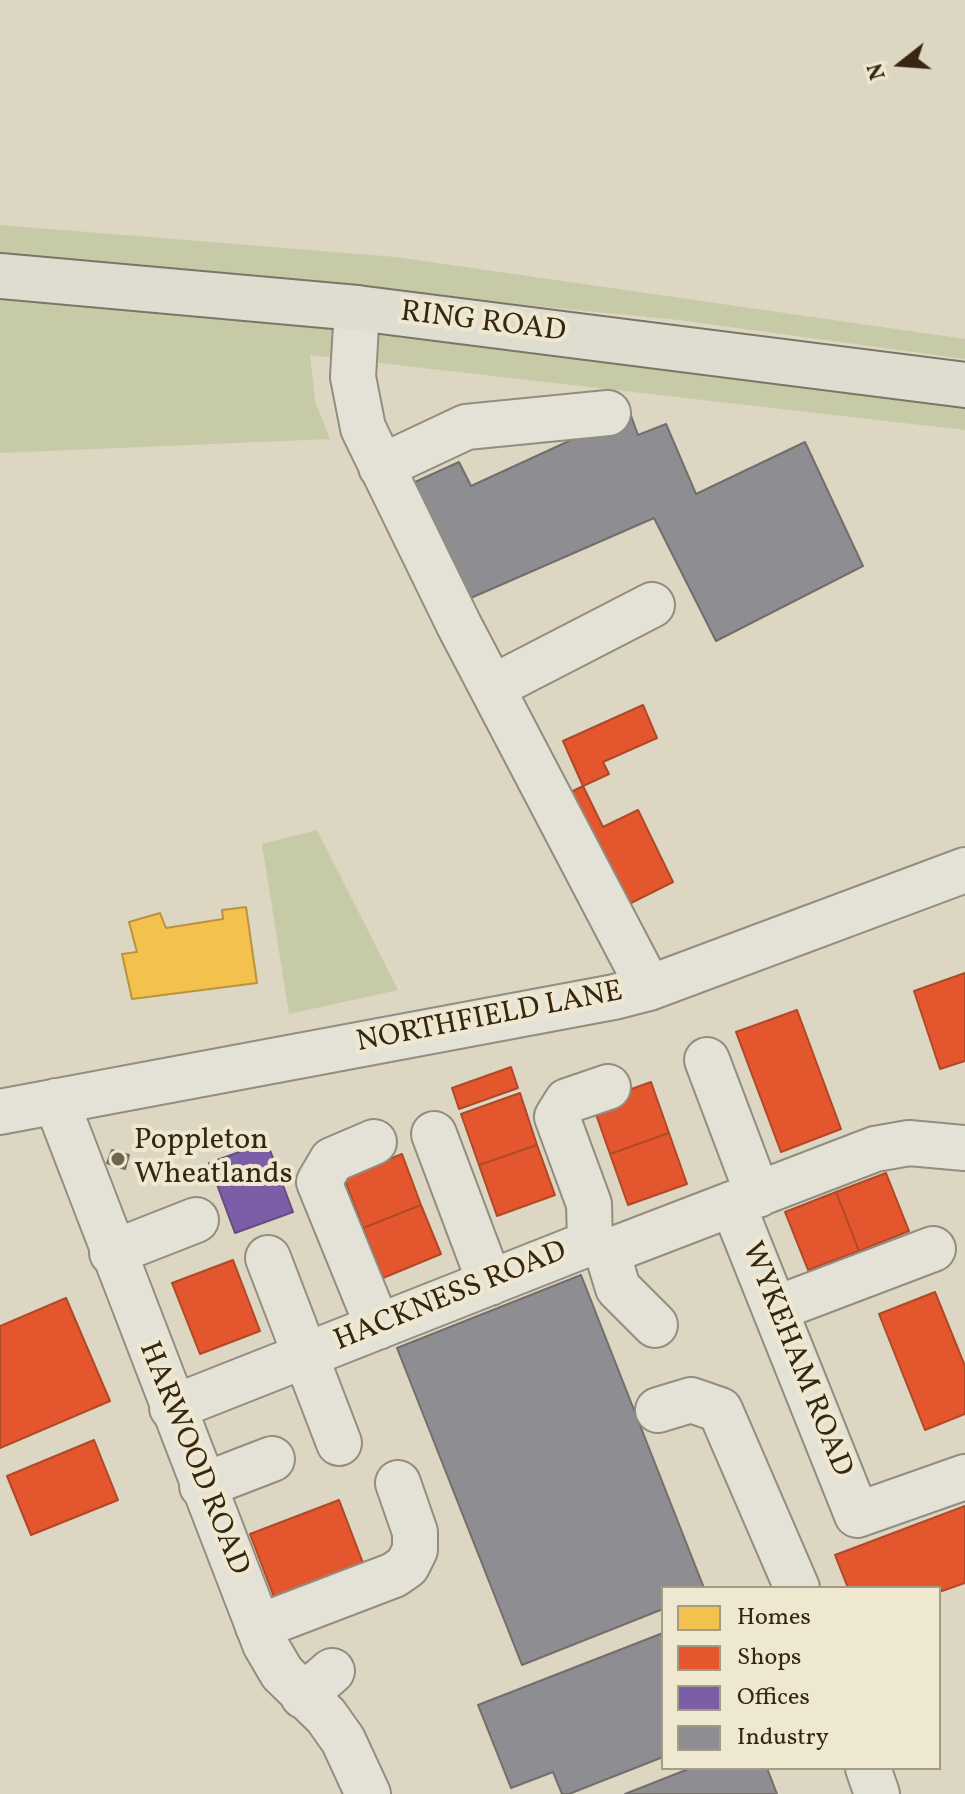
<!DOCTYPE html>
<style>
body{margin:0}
#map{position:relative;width:965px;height:1794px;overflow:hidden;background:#dcd6c2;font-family:Vollkorn,serif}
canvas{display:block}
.legend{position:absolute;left:661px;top:1586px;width:280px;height:184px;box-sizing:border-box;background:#efe8d1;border:2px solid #a59b85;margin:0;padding:10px 14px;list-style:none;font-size:24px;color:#372712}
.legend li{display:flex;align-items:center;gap:16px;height:40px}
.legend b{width:40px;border:2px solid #a59b85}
.north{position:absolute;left:861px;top:24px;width:80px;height:80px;-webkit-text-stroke:6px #efe8d1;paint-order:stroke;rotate:253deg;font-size:22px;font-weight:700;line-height:32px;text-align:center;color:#372712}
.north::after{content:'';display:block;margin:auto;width:28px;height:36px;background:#372712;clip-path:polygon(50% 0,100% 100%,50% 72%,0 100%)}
</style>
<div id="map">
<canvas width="965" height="1794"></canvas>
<ul class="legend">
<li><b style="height:22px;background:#f2c14e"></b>Homes</li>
<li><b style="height:22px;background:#e4572e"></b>Shops</li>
<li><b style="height:22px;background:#7b5ea7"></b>Offices</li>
<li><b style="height:22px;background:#8d8d92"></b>Industry</li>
</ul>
<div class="north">N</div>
</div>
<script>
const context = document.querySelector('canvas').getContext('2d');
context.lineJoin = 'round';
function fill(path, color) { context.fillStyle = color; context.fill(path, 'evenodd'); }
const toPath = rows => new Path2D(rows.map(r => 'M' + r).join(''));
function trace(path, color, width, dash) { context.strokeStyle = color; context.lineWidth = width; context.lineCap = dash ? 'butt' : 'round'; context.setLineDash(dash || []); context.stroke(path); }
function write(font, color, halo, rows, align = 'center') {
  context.font = font + ' Vollkorn,serif'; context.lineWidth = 8; context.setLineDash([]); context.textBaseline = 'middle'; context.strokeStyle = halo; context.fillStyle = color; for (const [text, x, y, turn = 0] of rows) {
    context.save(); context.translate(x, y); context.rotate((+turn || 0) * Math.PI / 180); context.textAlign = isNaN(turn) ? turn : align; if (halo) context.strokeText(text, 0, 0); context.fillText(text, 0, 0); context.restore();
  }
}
fill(toPath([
 [0,225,396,257,965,339,965,359,679,320,0,254],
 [0,294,287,323,965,405,965,430,310,355,315,401,330,439,0,453],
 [317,830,398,990,289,1014,262,844]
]), '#c7caa6');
const homes = toPath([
 [246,907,257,983,132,999,122,954,137,952,129,922,160,913,166,928,223,919,222,910,246,907]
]);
fill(homes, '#f2c14e');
trace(homes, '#ba933c', 2);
const shops = toPath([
 [643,705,657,738,603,762,609,774,583,786,563,741,643,705],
 [583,786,603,827,638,810,673,882,625,906,569,793,583,786],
 [965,973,965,1061,940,1069,914,991,965,973],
 [797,1010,841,1129,781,1152,736,1032,797,1010],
 [511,1067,518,1088,459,1109,452,1088,511,1067],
 [651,1082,669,1133,610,1154,592,1103,651,1082],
 [520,1093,537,1145,479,1165,461,1114,520,1093],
 [669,1133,687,1184,628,1205,610,1154,669,1133],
 [537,1145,555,1195,497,1216,479,1165,537,1145],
 [402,1154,421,1205,363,1228,344,1177,402,1154],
 [886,1173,909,1231,859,1251,836,1192,886,1173],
 [836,1192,859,1251,808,1270,785,1212,836,1192],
 [421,1205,441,1254,383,1278,363,1228,421,1205],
 [233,1260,260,1331,200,1354,172,1283,233,1260],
 [935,1292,965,1366,965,1414,925,1430,879,1314,935,1292],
 [66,1298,110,1401,0,1448,0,1326,66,1298],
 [94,1440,118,1500,31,1535,7,1476,94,1440],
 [339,1500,363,1563,274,1597,250,1534,339,1500],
 [965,1506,965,1583,939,1592,939,1588,848,1588,835,1555,965,1506]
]);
fill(shops, '#e4572e');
trace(shops, '#b04926', 2);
const offices = toPath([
 [267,1142,293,1212,235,1233,209,1163,267,1142]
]);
fill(offices, '#7b5ea7');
trace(offices, '#674e7a', 2);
const industry = toPath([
 [630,413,638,435,666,424,696,494,805,442,863,566,716,641,654,518,457,604,404,487,459,462,471,486,630,413],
 [112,1150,129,1155,125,1169,107,1163,112,1150],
 [581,1275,704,1588,663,1588,663,1609,522,1665,397,1348,581,1275],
 [663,1633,663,1757,569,1794,562,1794,553,1772,511,1788,478,1705,663,1633],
 [691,1768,767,1768,777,1794,625,1794,691,1768]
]);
fill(industry, '#8d8d92');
trace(industry, '#736e6c', 2);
const minor = toPath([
 [357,308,353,377,363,428,459,625,649,988],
 [381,467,466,427,608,413],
 [493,687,652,605],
 [707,1060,758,1195],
 [56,1101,265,1644,282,1673,326,1716,343,1740,368,1794],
 [0,1112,614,997,649,988,965,870],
 [434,1134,490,1283],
 [374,1142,332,1160,319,1182,378,1327],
 [733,1205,857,1515,965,1477],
 [590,1243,589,1204,557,1117,567,1101,608,1087],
 [607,1252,618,1288,655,1325],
 [112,1253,196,1220],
 [268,1258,339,1443],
 [775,1309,933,1249],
 [172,1408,590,1243,607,1252,875,1149,909,1143,965,1148],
 [658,1410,691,1400,720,1410,797,1588],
 [202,1486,272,1459],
 [258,1627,394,1575,407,1566,415,1550,415,1532,398,1483],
 [303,1696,332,1671],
 [868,1768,877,1794]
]);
const highway = toPath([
 [0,276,357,308,965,385]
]);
trace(minor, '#928d7f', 48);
trace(highway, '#7b7568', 48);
trace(minor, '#e4e1d7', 44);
trace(highway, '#dfdcd0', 44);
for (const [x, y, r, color] of [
 [118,1159,8,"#716450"]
]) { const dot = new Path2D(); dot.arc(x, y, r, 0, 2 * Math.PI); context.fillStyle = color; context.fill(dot); trace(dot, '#efe8d1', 3); }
write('30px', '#372712', '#efe8d1', [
 ["RING ROAD",483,324,7],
 ["NORTHFIELD LANE",490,1019,-11],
 ["HACKNESS ROAD",451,1298,-22],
 ["WYKEHAM ROAD",795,1360,68],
 ["HARWOOD ROAD",192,1459,68]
]);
write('30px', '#372712', '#efe8d1', [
 ["Poppleton",134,1142],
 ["Wheatlands",134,1176]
], 'left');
</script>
